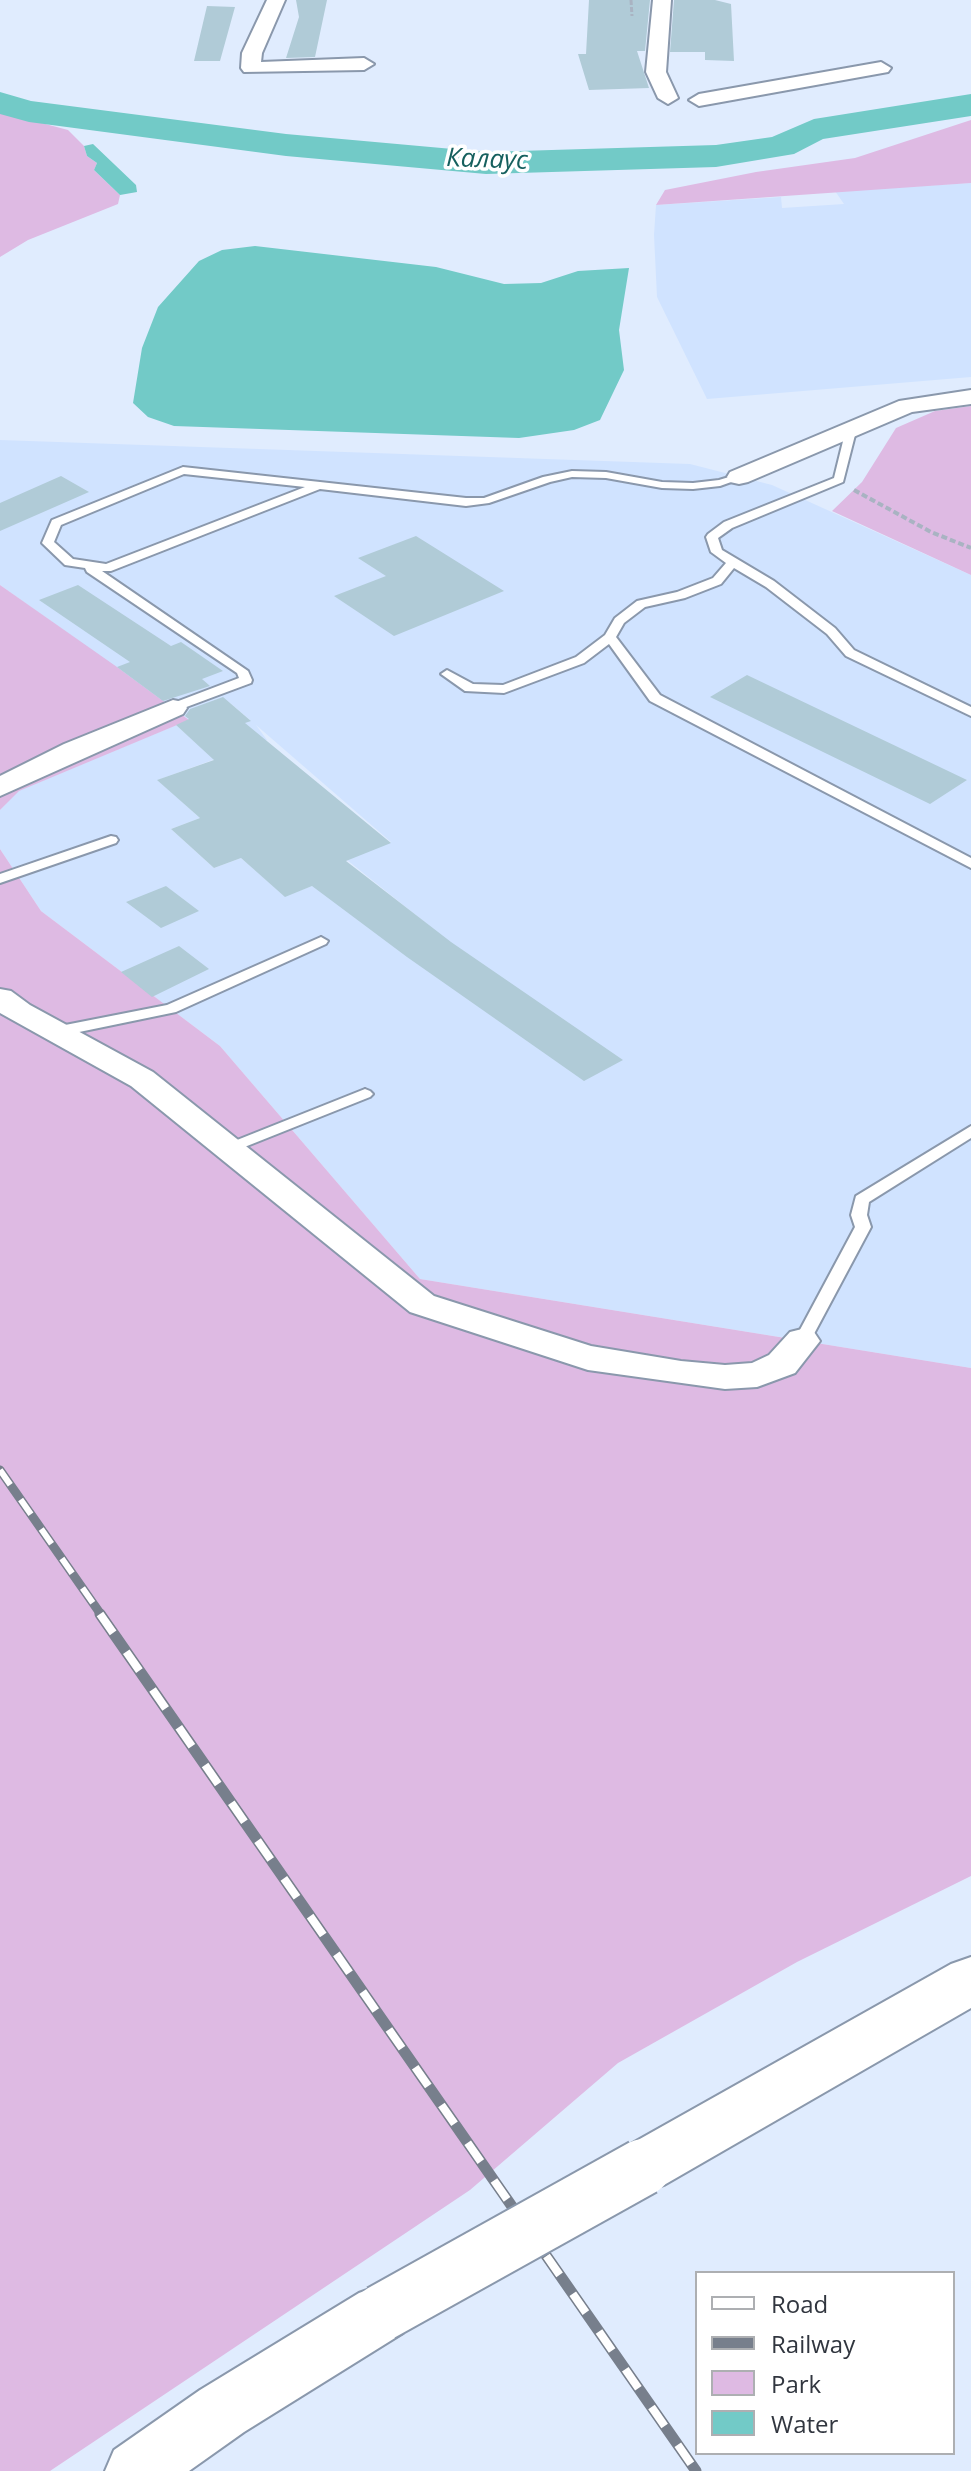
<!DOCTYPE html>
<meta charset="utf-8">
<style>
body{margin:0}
#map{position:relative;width:971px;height:2471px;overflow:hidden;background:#e0ecfe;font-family:"Open Sans",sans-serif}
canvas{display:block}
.legend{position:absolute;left:695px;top:2271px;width:260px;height:184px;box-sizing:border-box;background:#fff;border:2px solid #adafb2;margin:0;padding:10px 14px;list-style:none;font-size:24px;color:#31363f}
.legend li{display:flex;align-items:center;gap:16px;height:40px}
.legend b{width:40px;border:2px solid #adafb2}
</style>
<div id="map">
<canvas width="971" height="2471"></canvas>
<ul class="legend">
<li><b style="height:10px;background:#fff"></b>Road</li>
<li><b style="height:10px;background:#777f8c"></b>Railway</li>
<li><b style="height:22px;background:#debae3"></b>Park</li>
<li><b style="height:22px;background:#72cac7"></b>Water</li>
</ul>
</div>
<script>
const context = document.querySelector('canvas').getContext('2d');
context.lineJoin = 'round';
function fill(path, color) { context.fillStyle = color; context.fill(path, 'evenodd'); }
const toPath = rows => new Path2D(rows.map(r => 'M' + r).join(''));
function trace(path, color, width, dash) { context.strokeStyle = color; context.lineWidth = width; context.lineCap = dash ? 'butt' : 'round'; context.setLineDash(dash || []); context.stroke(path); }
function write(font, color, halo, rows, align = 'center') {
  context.font = font + ' "Open Sans",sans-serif'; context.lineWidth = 7; context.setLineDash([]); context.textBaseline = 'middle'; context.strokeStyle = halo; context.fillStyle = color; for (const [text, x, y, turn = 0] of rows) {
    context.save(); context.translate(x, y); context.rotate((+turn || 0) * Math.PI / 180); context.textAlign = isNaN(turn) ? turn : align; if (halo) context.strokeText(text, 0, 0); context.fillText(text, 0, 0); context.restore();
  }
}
fill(toPath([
 [971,183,971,377,707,399,657,297,654,235,656,205,781,197,782,208,844,204,835,191],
 [0,440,690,464,772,485,971,575,971,1368,420,1279,220,1046,41,911,0,849,0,810,18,791,176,725,195,742,250,720,230,703,189,720,0,585],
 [256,725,391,842,347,860,427,924,312,886,285,896,241,858,214,868,171,829,200,818,158,780,267,740]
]), '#d0e3ff');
fill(toPath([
 [0,112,68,130,84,146,87,156,97,163,94,170,120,195,118,204,28,240,0,257],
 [971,120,971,183,656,205,665,190,756,172,855,158],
 [971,406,971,575,832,511,862,482,896,428,935,411],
 [0,585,117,667,189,720,19,791,0,810],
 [0,849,41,911,220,1046,420,1279,971,1368,971,1876,797,1962,618,2063,470,2190,50,2471,0,2471]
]), '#debae3');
fill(toPath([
 [93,144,136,185,137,192,120,195,94,170,97,163,87,156,84,146],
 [255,246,436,267,504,284,541,283,578,271,629,268,619,330,624,370,600,420,574,430,519,438,174,426,148,417,133,403,142,348,158,307,199,261,222,250]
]), '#72cac7');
fill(toPath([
 [0,92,31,101,286,134,486,152,716,145,772,137,814,119,971,94,971,116,823,139,794,154,716,167,486,174,286,156,29,122,0,114,0,92]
]), '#72cac7');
fill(toPath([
 [296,0,327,0,315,57,286,58,299,17],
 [589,0,650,0,645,51,637,51,649,88,589,90,578,54,586,54],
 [674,0,715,0,731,4,734,61,705,60,705,52,670,52],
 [207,6,235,7,220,61,194,61],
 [61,476,89,492,0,531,0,503],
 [416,536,504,591,394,636,334,596,386,576,358,558],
 [78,585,171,646,181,642,223,671,202,679,210,686,163,701,117,667,130,662,39,600],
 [747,675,967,780,930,804,710,697],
 [223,697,251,721,245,723,391,843,346,861,451,942,623,1060,584,1081,407,957,312,886,285,897,241,858,214,868,171,829,200,818,157,780,214,760,176,725,189,719,185,716,190,709],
 [166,886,199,911,161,928,126,902],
 [179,946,209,969,152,997,121,972]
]), '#b0cbd7');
const service = toPath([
 [846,429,856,431,843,482,732,528,718,538,722,550,774,581,835,628,854,650,971,707,971,716,846,656,827,634,766,587,734,568,721,584,685,598,645,607,624,623,616,637,660,695,971,858,971,868,650,701,609,644,584,663,504,693,465,691,441,674,447,670,473,684,503,685,576,657,605,635,615,618,637,601,677,592,713,578,726,563,711,552,706,537,708,534,724,522,834,478,846,429],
 [183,467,466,498,484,498,543,477,572,471,606,472,662,482,693,483,719,480,739,474,745,477,720,486,693,489,662,488,606,478,572,477,550,482,489,503,466,506,320,489,111,571,102,571,248,671,252,680,251,683,173,712,168,711,168,705,239,678,237,673,87,572,85,568,65,565,42,543,52,520,183,467],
 [184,474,305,487,106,564,73,559,54,542,61,525,184,474],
 [111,836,116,837,118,840,116,843,0,883,0,874,111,836],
 [321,937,328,941,326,944,176,1012,55,1037,48,1032,55,1027,167,1005,321,937],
 [365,1089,370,1091,373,1094,370,1097,232,1152,227,1154,219,1149,222,1146,365,1089],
 [971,1126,971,1138,869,1202,867,1215,871,1227,808,1345,796,1345,794,1341,855,1227,851,1215,856,1196,971,1126]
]);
const minor = toPath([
 [267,0,285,0,262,53,261,62,364,58,374,64,364,70,244,72,241,68,242,53,267,0],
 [653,0,671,0,666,72,678,98,668,104,658,98,646,72,653,0],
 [881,62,891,68,888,72,699,106,689,100,699,94,881,62],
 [971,390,971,404,912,412,748,482,739,484,730,482,727,477,730,472,899,401,971,390],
 [173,700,183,702,187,708,183,714,0,796,0,776,64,744,173,700],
 [0,989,11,991,30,1005,153,1072,434,1296,591,1346,681,1361,725,1365,752,1363,769,1355,790,1332,802,1329,814,1332,820,1341,795,1373,757,1387,725,1389,588,1370,410,1312,131,1086,0,1013,0,989]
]);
const secondary = toPath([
 [971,1957,971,2008,664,2185,643,2193,622,2185,614,2167,622,2149,951,1964,971,1957],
 [381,2285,403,2293,412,2313,403,2333,244,2432,189,2471,105,2471,114,2450,200,2390,359,2293,381,2285]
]);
trace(service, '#8a98ac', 4);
trace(minor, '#8a98ac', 4);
trace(secondary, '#8a98ac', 4);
trace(toPath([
 [631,0,632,16]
]), '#a9b3c2', 3, [5, 2]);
trace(toPath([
 [854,490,931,532,971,548]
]), '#a9b3c2', 4, [6, 3]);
fill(service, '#fff');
fill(minor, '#fff');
fill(secondary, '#fff');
const railFar1 = toPath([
 [0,1470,102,1616]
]);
const rail = toPath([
 [100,1614,696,2471]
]);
trace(railFar1, '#777f8c', 9);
trace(rail, '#777f8c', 11);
trace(railFar1, '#fff', 6, [18]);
trace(rail, '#fff', 8, [23]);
const secondaryBridge = toPath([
 [381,2313,643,2167]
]);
trace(secondaryBridge, '#8a98ac', 60, []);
trace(secondaryBridge, '#fff', 56);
write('italic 26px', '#16605e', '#fff', [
 ["Калаус",487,160,2]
]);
</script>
